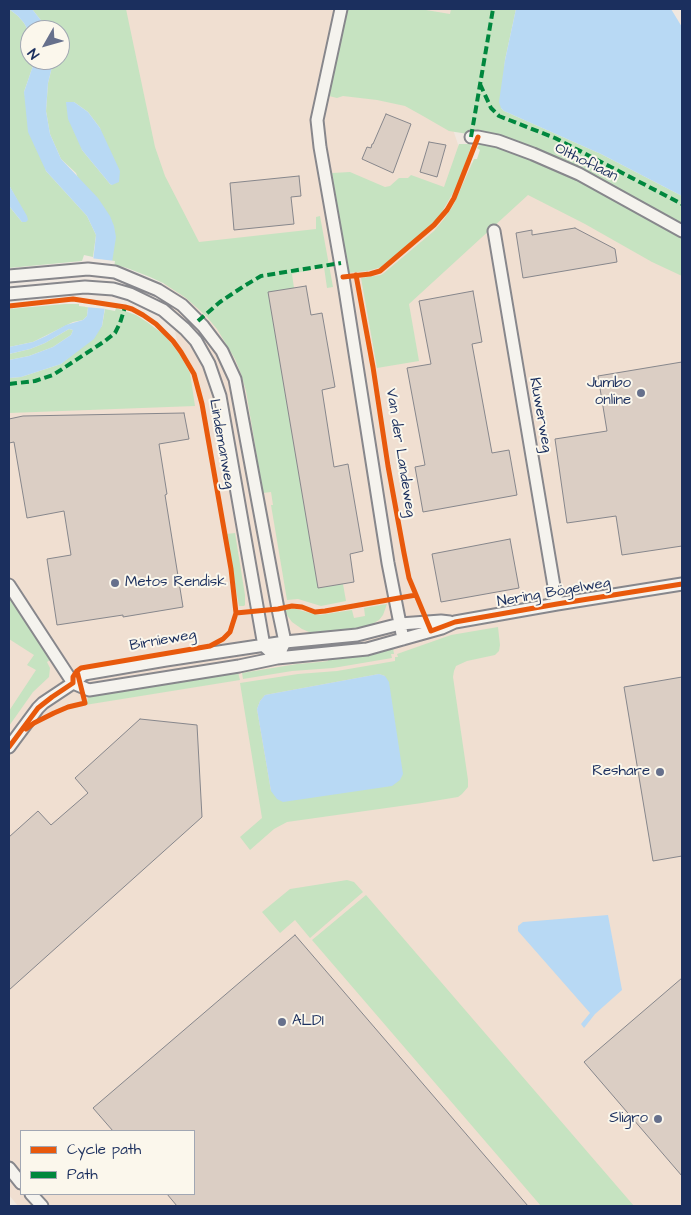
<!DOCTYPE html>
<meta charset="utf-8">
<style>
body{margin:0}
#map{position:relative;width:691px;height:1215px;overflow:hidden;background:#f0e8e0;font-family:"Architects Daughter",sans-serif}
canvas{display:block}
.frame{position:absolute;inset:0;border:10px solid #1b2f5e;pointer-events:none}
.legend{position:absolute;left:20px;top:1130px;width:175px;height:65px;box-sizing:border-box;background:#fbf7ec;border:1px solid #a1a7b3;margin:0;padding:6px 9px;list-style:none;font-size:15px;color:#1b2f5e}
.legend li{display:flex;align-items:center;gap:10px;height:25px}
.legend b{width:25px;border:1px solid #a1a7b3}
.north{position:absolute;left:20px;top:20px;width:50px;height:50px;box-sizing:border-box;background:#fbf7ec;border:1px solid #a1a7b3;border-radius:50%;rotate:232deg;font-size:14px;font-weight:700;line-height:20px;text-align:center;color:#1b2f5e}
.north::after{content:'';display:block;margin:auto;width:18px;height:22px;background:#66708c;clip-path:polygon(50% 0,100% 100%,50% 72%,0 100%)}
</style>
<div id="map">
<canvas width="691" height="1215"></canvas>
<div class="frame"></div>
<ul class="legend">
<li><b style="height:6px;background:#e8590c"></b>Cycle path</li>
<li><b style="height:6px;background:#00873e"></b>Path</li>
</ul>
<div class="north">N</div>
</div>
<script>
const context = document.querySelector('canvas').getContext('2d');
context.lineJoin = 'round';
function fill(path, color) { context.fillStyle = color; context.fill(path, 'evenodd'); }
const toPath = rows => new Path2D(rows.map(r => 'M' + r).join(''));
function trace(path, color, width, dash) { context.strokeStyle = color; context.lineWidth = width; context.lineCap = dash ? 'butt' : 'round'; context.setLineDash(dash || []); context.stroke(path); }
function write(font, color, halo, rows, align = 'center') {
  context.font = font + ' "Architects Daughter",sans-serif'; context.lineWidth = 4; context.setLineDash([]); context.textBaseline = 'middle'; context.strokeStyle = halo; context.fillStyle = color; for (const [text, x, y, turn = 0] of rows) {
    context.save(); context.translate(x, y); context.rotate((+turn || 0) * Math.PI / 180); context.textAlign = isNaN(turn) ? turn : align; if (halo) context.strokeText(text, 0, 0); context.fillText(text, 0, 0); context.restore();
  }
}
fill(toPath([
 [119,9,455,9,447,112,463,159,531,192,682,272,682,1206,18,1206,9,1195,9,404,191,401,158,258,155,166],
 [21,1131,194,1131,194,1194,21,1194]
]), '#f0dfd1');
fill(toPath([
 [9,9,18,16,24,23,30,34,30,60,35,60,24,92,46,171,87,216,96,235,93,257,84,255,82,261,9,268,9,206,22,222,17,200,9,185],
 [32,9,126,9,155,147,165,176,199,242,316,229,316,217,320,216,333,287,327,288,324,267,292,274,294,288,268,292,318,588,343,584,346,601,321,606,298,599,287,600,271,505,273,505,271,492,263,493,246,391,241,374,235,359,217,329,206,316,186,298,163,283,150,277,127,268,112,264,76,173,61,159,50,134,46,111,48,83,52,67,52,60,60,60,60,30,46,30,43,23],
 [74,102,88,112,100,128,112,185,110,184,82,150],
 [348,9,420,9,450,14,451,9,516,9,505,60,501,108,504,111,601,154,682,196,682,229,629,198,468,134,449,131,423,116,405,106,377,100,343,96,337,98,329,96],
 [482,142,485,142,560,168,682,235,682,276,652,262,585,224,528,195,409,304,419,361,377,368,361,278,381,275,384,273,434,231,444,219,453,206,474,159,477,159,480,150,477,148],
 [459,144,470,144,471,147,457,186,439,217,424,232,382,267,367,271,348,273,332,173,350,172,385,187,390,186,399,178,408,178,411,175,444,187],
 [65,304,79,304,79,306,88,307,87,316,83,320,73,322,33,342,9,347,9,309],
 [116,308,136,315,147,322,163,334,171,343,180,355,190,373,195,406,9,413,9,378,21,377,61,364,102,326,105,309,115,311],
 [69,329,73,330,71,335,53,347,29,356,9,360,9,354,30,349,45,343],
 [235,533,245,595,245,605,244,606,239,606,226,534],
 [9,596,50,660,47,662,50,668,49,677,33,692,9,726,9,711,36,670,27,665,34,655,9,639],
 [387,604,383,615,379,620,369,626,324,633,309,632,302,629,292,622,284,611,290,609,296,609,310,613,320,615,352,610,354,618,365,616,364,608],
 [498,627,500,645,499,651,495,655,467,661,456,666,454,671,453,677,468,780,468,787,462,794,458,797,422,803,287,822,274,829,250,850,240,837,262,818,240,683,298,674,337,671,395,661,395,657,398,657,397,654,451,635],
 [379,674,385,676,271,791,257,709,260,701,265,695],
 [393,648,394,654,391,654,392,658,333,668,292,671,243,679,242,673,297,664,320,662,328,661,328,659],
 [238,672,240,680,85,705,87,702,88,697],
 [347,880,354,882,363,892,310,938,295,920,280,933,262,912,290,889],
 [366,895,634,1206,541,1206,312,940]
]), '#c6e3c1');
fill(toPath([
 [9,9,32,9,43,23,46,30,30,30,30,34,24,23,18,16],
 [516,9,671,9,682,27,682,196,601,154,504,111,501,108,499,102,505,60],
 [35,60,52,60,52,67,48,83,46,111,50,134,61,159,98,198,110,216,114,226,116,237,102,326,94,339,61,364,21,377,9,378,9,360,29,356,53,347,71,335,73,330,69,329,45,343,30,349,9,354,9,347,33,342,46,336,66,325,83,320,87,316,96,235,87,216,46,171,28,132,24,92],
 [66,102,74,102,88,112,100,128,120,171,119,182,112,185,110,184,82,150,68,119],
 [9,185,27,216,28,220,26,222,22,222,9,206],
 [379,674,385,676,389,682,403,774,400,780,392,786,283,802,277,799,271,791,257,709,260,701,265,695],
 [608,915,622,990,595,1014,584,1028,581,1024,590,1013,518,931,518,926,523,922]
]), '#b8d9f4');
fill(toPath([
 [90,258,115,261,108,309,85,307]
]), '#f0e8e0');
const building = toPath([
 [386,114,411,124,393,173,362,159,367,147,371,148,372,144,373,144,386,114],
 [429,142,446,145,437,177,420,172,429,142],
 [299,176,301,196,291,197,294,224,234,230,230,183,299,176],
 [575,228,615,249,617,262,523,278,516,233,532,230,532,235,575,228],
 [306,286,311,315,322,313,335,387,322,390,334,467,348,464,363,551,350,554,354,582,318,588,268,292,306,286],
 [473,291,482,342,472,344,492,453,509,450,517,495,423,512,415,467,425,465,407,368,431,364,419,301,473,291],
 [682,362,682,546,622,555,616,516,567,523,555,439,607,431,598,376,682,362],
 [184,413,189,439,159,444,167,494,165,495,183,607,123,617,123,615,57,625,47,559,71,555,64,511,27,518,14,442,9,443,9,419,23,416,184,413],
 [510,539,519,588,441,602,432,554,510,539],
 [682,677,682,856,653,861,624,687,682,677],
 [140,719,197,725,202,817,9,990,9,837,38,811,51,825,88,793,75,778,140,719],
 [295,935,528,1206,177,1206,167,1194,194,1194,194,1131,113,1131,93,1108,295,935],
 [682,978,682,1176,584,1062,682,978]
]);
fill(building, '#dbcec4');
trace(building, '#87878c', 1);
const street = toPath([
 [341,9,317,120,320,147,343,277,388,563,403,639],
 [471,137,478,137,498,141,533,154,579,174,682,231],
 [494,231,557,604],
 [9,276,88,269,115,272,158,290,182,305,203,326,222,351,235,379,278,609,285,642,277,658],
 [9,294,85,287,113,289,130,294,163,310,185,329,196,341,209,364,220,396,264,646,277,658],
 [9,585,73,683,89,690,239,666,277,658,367,649,442,628,455,622,557,604,682,584],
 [9,747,38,708,43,703,73,683,84,674,166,660,285,642,357,635,400,624,441,621,450,622],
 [9,1168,21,1183],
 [31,1194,42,1206]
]);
trace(street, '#87878c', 15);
trace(street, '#f5f3ee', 11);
trace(toPath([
 [480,84,491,108,499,116,555,138,682,204],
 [471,137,493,9],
 [198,321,220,302,244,286,261,276,341,263],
 [9,384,35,381,53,375,105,341,115,333,120,323,125,307]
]), '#00873e', 4, [8, 4]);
trace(toPath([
 [356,275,373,367,388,466,404,553,409,578,431,631,455,622,557,604,682,584],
 [343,277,370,274,380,271,434,225,447,210,454,198,478,137],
 [9,306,73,299,125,307,132,309,143,315,156,324,173,341,181,352,194,374,202,404,231,569,236,613,230,632,223,639,210,646,81,668,77,671,73,677,73,683,52,697,38,708,9,747],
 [236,613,278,609,292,606,302,607,315,612,325,611,416,595],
 [26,729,34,723,54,713,68,707,85,703,77,671]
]), '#e8590c', 5);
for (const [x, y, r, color] of [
 [641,393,5,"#66708c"],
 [115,583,5,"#66708c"],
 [660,772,5,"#66708c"],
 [282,1022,5,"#66708c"],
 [658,1119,5,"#66708c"]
]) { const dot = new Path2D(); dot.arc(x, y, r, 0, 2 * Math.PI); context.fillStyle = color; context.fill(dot); trace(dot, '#fbf7ec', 2); }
write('15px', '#1b2f5e', '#fbf7ec', [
 ["Olthoflaan",586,163,26],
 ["Kluwerweg",540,415,80],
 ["Lindemanweg",221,444,80],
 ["Van der Landeweg",400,453,81],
 ["Nering Bögelweg",554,593,-10],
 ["Birnieweg",163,641,-10]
]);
write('15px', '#1b2f5e', '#fbf7ec', [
 ["Jumbo",631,384],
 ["online",631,401],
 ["Metos Rendisk",125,583,"left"],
 ["Reshare",650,772],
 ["ALDI",292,1022,"left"],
 ["Sligro",648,1119]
], 'right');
</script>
